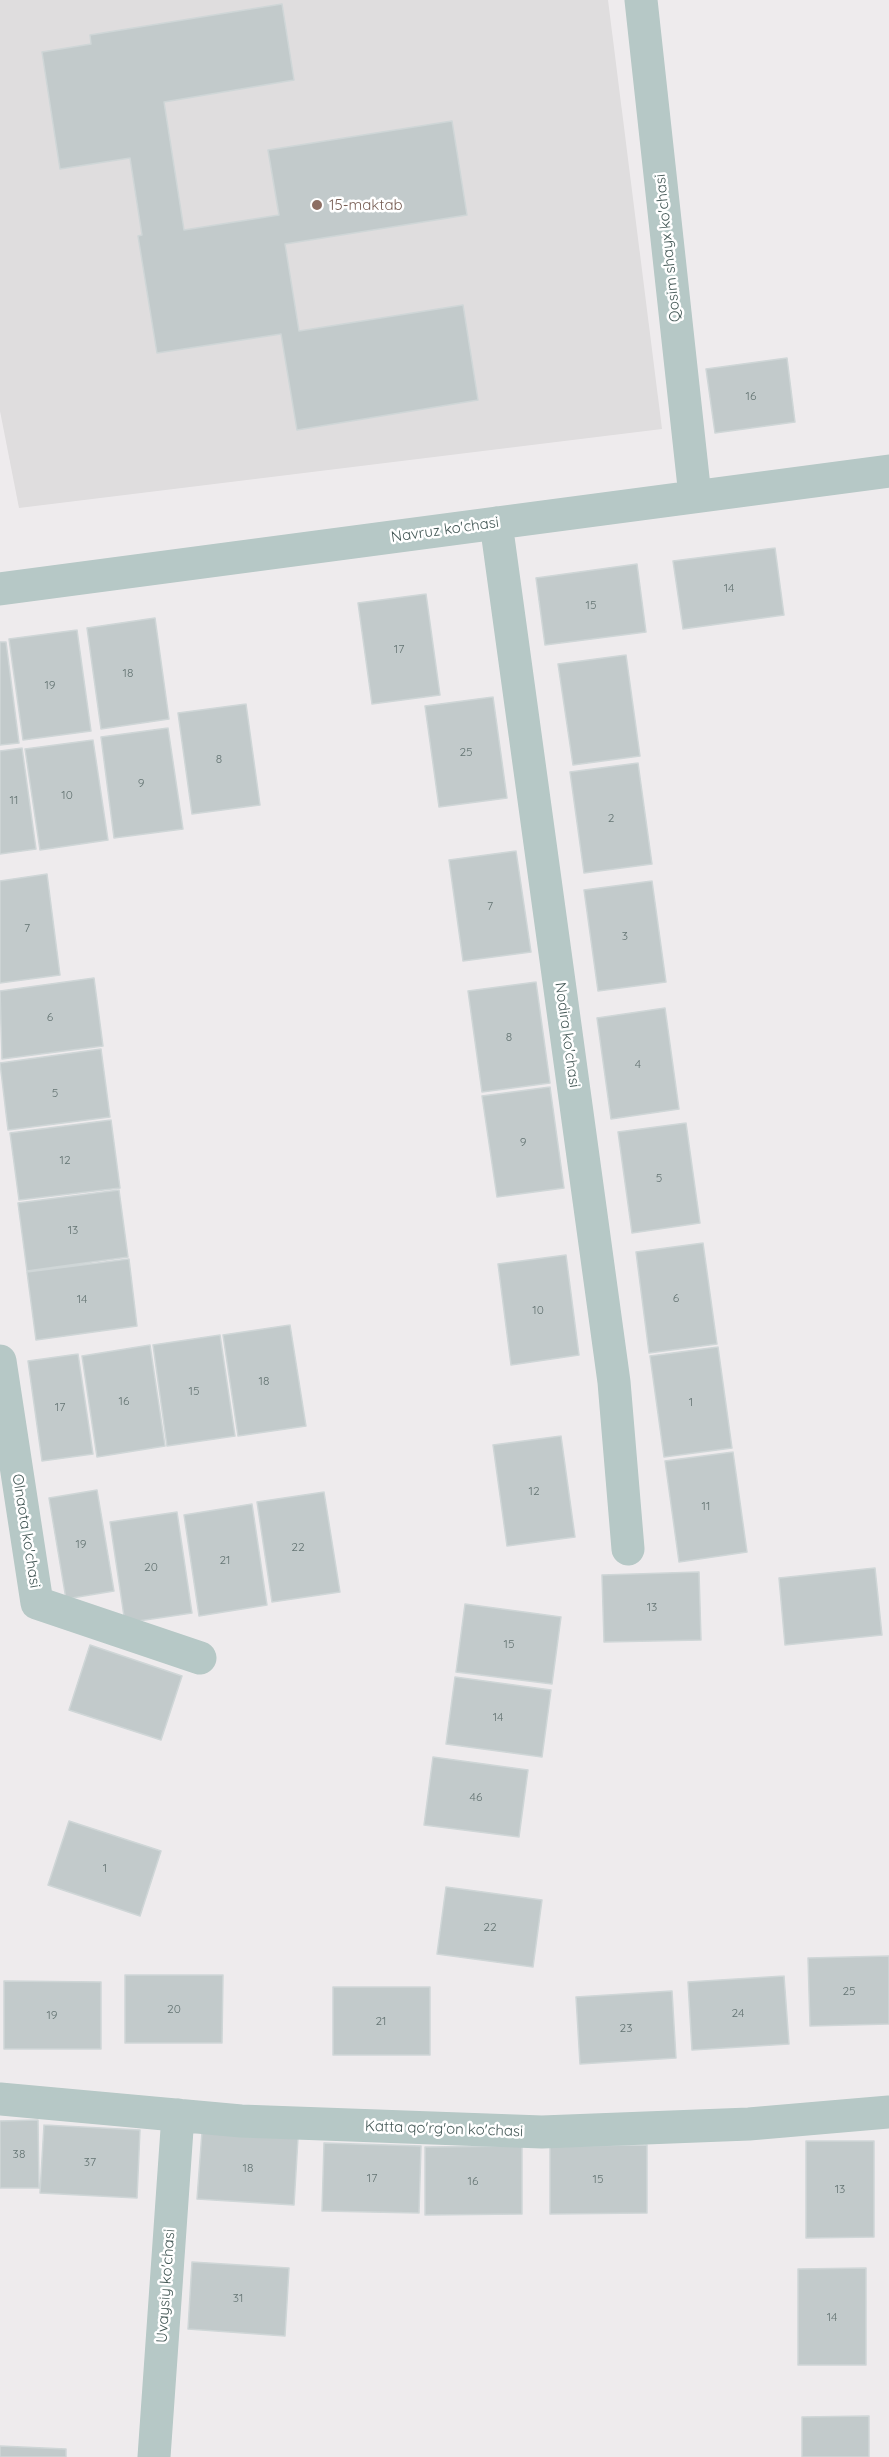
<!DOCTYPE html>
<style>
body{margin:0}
canvas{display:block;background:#eeebed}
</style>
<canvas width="889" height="2457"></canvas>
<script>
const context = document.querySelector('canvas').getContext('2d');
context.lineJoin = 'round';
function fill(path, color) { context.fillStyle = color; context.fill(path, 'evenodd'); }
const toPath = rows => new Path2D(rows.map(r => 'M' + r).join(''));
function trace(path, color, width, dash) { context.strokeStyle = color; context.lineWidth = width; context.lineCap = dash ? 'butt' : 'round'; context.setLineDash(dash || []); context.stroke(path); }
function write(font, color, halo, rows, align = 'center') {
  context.font = font + ' Quicksand,sans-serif'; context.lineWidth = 5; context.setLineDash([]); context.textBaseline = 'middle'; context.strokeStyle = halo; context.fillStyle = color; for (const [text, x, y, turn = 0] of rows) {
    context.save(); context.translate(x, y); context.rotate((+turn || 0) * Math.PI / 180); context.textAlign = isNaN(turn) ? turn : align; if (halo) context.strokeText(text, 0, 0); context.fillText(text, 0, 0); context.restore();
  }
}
fill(toPath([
 [0,0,608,0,662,429,19,508,0,411]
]), '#dfddde');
const building = toPath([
 [282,4,294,80,164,102,184,230,279,215,268,150,452,121,467,215,285,244,299,331,463,305,478,400,297,430,281,334,157,353,138,236,142,235,130,158,60,169,42,52,91,44,90,35,282,4],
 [787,358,795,422,715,433,706,369,787,358],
 [775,548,784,615,683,629,673,561,775,548],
 [637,564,646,632,545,645,536,578,637,564],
 [426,594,440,695,372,704,358,603,426,594],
 [155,618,169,719,101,729,87,628,155,618],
 [77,630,91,731,23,740,9,639,77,630],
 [0,642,6,642,19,743,0,745,0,642],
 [626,655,640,756,573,765,558,664,626,655],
 [493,697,507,798,439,807,425,706,493,697],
 [246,704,260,805,192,814,178,713,246,704],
 [168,728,183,829,114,838,101,737,168,728],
 [93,740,108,840,40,850,25,749,93,740],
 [22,748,36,849,0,854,0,751,22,748],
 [638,763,652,864,584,873,570,772,638,763],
 [516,851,531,952,463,961,449,860,516,851],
 [47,874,60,975,0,983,0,881,47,874],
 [652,881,666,982,598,991,584,890,652,881],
 [94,978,103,1046,2,1059,0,991,94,978],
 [536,982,550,1083,482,1092,468,991,536,982],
 [665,1008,679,1109,611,1119,597,1018,665,1008],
 [101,1049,110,1117,8,1130,0,1063,101,1049],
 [550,1087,564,1188,497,1197,482,1096,550,1087],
 [111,1120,120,1188,19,1200,10,1133,111,1120],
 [686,1123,700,1223,632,1233,618,1132,686,1123],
 [119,1190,128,1257,27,1271,18,1203,119,1190],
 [703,1243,717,1344,649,1353,636,1252,703,1243],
 [566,1255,579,1355,511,1365,498,1264,566,1255],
 [129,1259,137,1326,36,1340,27,1272,129,1259],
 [290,1325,306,1426,238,1436,223,1335,290,1325],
 [220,1335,235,1436,167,1446,153,1345,220,1335],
 [150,1345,165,1446,97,1457,82,1356,150,1345],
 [718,1347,732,1448,664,1457,650,1356,718,1347],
 [78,1354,93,1454,42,1461,28,1361,78,1354],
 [561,1436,575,1537,507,1546,493,1445,561,1436],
 [733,1452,747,1552,679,1562,665,1461,733,1452],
 [97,1490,114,1591,66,1599,49,1498,97,1490],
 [324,1492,340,1592,272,1602,257,1502,324,1492],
 [252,1504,267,1605,199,1616,184,1515,252,1504],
 [177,1512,192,1613,125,1623,110,1522,177,1512],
 [875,1568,882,1635,785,1645,779,1578,875,1568],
 [699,1572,701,1640,604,1642,602,1575,699,1572],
 [465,1604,561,1617,552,1684,456,1672,465,1604],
 [90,1645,182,1676,161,1740,69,1710,90,1645],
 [455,1677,551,1690,542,1757,446,1744,455,1677],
 [433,1757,528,1770,519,1837,424,1825,433,1757],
 [69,1821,161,1851,140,1916,48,1885,69,1821],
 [446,1887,542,1900,533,1967,437,1954,446,1887],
 [889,1956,889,2024,810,2026,808,1958,889,1956],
 [125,1975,223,1975,222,2043,125,2043,125,1975],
 [784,1976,789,2044,692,2050,688,1982,784,1976],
 [4,1981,101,1982,101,2049,4,2049,4,1981],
 [333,1987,430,1987,430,2055,333,2055,333,1987],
 [672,1991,676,2058,580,2064,576,1997,672,1991],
 [38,2120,39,2188,0,2188,0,2121,38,2120],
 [44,2125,140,2130,137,2198,40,2193,44,2125],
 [202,2132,298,2138,294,2205,197,2199,202,2132],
 [806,2141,874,2141,874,2237,806,2238,806,2141],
 [324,2143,421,2146,419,2213,322,2211,324,2143],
 [647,2145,647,2213,550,2214,550,2146,647,2145],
 [522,2146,522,2214,425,2215,425,2147,522,2146],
 [192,2262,289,2268,285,2336,188,2329,192,2262],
 [866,2268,866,2365,798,2365,798,2269,866,2268],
 [869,2416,869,2457,802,2457,802,2417,869,2416],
 [0,2446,66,2449,66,2457,0,2457,0,2446]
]);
fill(building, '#c2cacb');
trace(building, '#cfd6d7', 1.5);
trace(toPath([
 [641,0,695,496],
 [496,523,614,1382,628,1549],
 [0,589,889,471],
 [0,1361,37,1603,200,1658],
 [0,2099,241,2121,542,2132,749,2124,889,2112],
 [154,2457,178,2115]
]), '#b6c8c6', 33);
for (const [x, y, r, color] of [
 [317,205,6,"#8d6e63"]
]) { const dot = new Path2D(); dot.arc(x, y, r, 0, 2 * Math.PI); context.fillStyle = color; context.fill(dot); trace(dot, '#fff', 2); }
write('12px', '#647473', null, [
 ["16",751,396],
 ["14",729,588],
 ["15",591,605],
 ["17",399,649],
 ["18",128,673],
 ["19",50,685],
 ["25",466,752],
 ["8",219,759],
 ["9",141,783],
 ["10",67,795],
 ["11",14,800],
 ["2",611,818],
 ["7",490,906],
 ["7",27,928],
 ["3",625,936],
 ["6",50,1017],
 ["8",509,1037],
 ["4",638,1064],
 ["5",55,1093],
 ["9",523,1142],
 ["12",65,1160],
 ["5",659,1178],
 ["13",73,1230],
 ["6",676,1298],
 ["14",82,1299],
 ["10",538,1310],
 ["18",264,1381],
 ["15",194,1391],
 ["16",124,1401],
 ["1",691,1402],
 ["17",60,1407],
 ["12",534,1491],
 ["11",706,1506],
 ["19",81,1544],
 ["22",298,1547],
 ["21",225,1560],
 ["20",151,1567],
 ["13",652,1607],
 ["15",509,1644],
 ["14",498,1717],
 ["46",476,1797],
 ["1",105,1868],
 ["22",490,1927],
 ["25",849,1991],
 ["20",174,2009],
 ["24",738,2013],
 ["19",52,2015],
 ["21",381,2021],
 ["23",626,2028],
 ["38",19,2154],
 ["37",90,2162],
 ["18",248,2168],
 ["17",372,2178],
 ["15",598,2179],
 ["16",473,2181],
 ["13",840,2189],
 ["31",238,2298],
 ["14",832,2317]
]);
write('15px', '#785e54', '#fff', [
 ["15-maktab",329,205]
], 'left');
write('15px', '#445856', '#fff', [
 ["Qosim shayx ko'chasi",668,248,-96],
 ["Navruz ko'chasi",445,530,-8],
 ["Nodira ko'chasi",567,1035,82],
 ["Olnaota ko'chasi",26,1531,81],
 ["Katta qo'rg'on ko'chasi",444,2129,2],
 ["Uvaysiy ko'chasi",166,2286,-86]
]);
</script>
